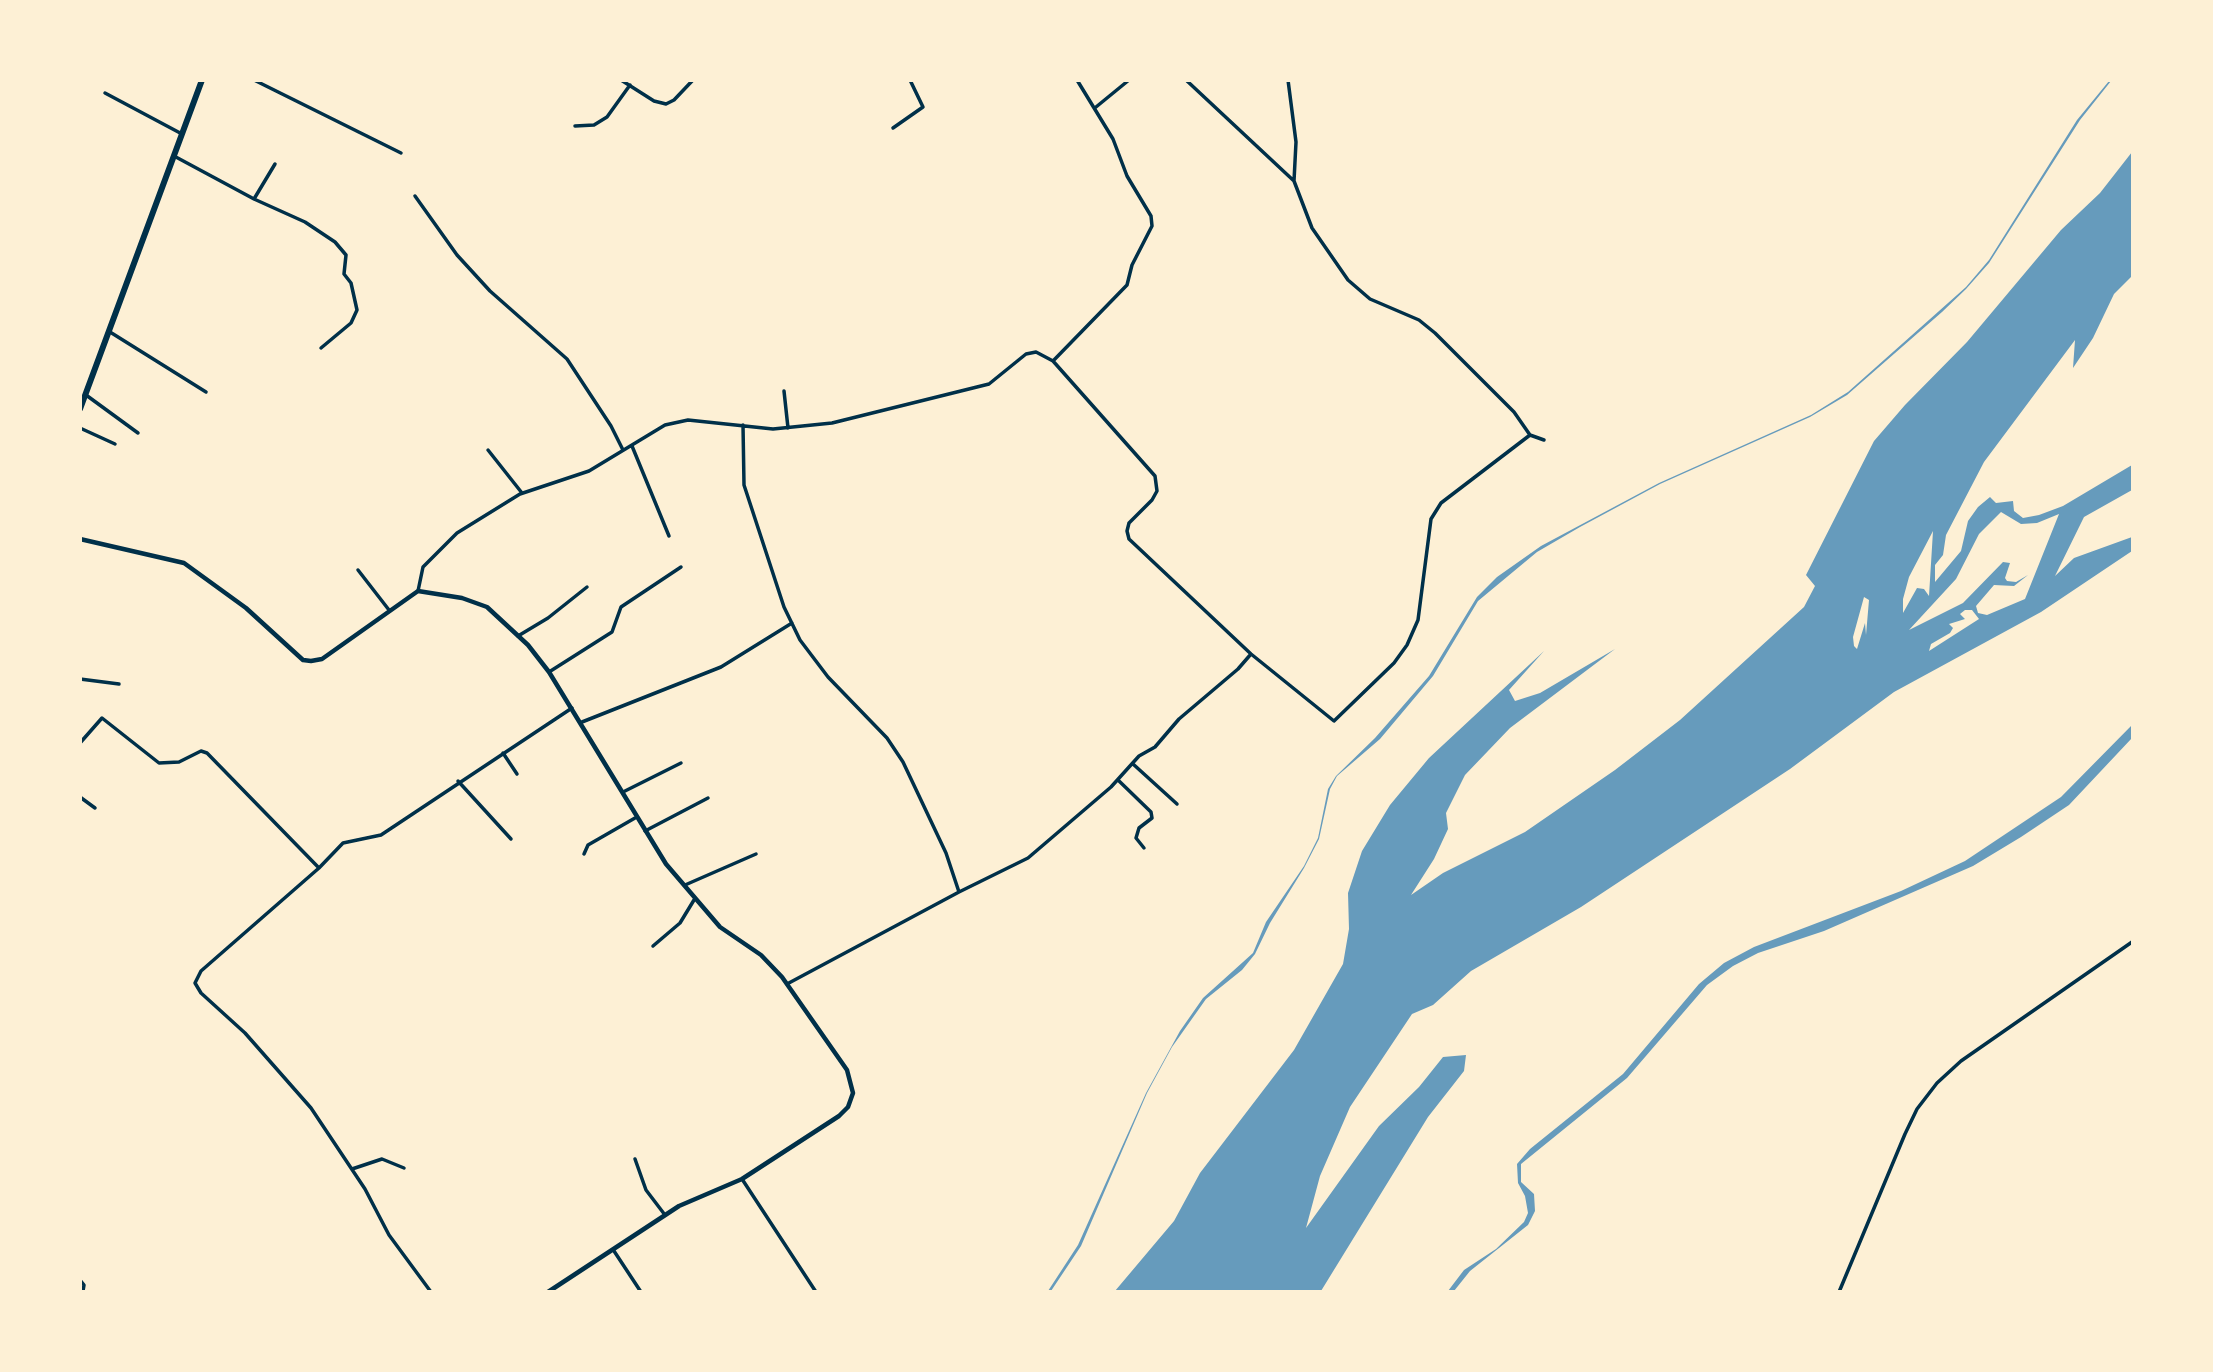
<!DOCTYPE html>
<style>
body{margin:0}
#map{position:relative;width:2213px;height:1372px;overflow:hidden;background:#fdf0d5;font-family:Mulish,sans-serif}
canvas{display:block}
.frame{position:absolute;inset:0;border:82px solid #fdf0d5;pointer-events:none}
</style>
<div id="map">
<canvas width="2213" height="1372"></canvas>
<div class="frame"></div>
</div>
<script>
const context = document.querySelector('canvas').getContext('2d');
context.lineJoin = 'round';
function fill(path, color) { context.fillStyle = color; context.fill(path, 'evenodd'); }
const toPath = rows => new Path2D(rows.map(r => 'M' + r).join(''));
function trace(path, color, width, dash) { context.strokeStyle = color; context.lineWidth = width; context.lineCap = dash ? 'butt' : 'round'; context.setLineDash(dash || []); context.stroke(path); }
fill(toPath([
 [2109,81,2111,81,2080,120,1989,263,1966,289,1942,312,1847,395,1810,417,1660,484,1580,527,1537,552,1478,601,1433,676,1380,739,1337,776,1330,789,1319,839,1304,868,1270,923,1255,954,1242,970,1206,999,1172,1047,1147,1093,1081,1246,1051,1291,1048,1291,1078,1245,1146,1093,1180,1031,1203,998,1253,953,1266,922,1304,866,1318,838,1328,789,1336,776,1375,738,1429,676,1477,597,1497,577,1541,546,1659,483,1811,415,1848,392,1966,287,1989,260,2077,120],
 [2132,152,2132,276,2114,294,2093,338,2073,368,2075,340,1984,462,1946,535,1943,555,1935,565,1935,582,1961,551,1968,521,1978,507,1990,497,1996,503,2013,501,2014,511,2023,518,2039,515,2063,506,2132,465,2132,490,2084,517,2055,576,2074,558,2132,537,2132,551,2041,612,1894,692,1790,769,1581,907,1471,971,1433,1005,1412,1014,1350,1107,1320,1176,1306,1228,1379,1126,1419,1087,1443,1057,1466,1055,1464,1071,1428,1117,1321,1291,1115,1291,1174,1221,1200,1173,1294,1050,1343,964,1349,929,1348,893,1362,851,1390,805,1429,758,1544,651,1509,690,1515,701,1540,693,1615,649,1510,728,1465,775,1446,813,1448,829,1434,859,1411,895,1443,873,1525,832,1615,770,1680,720,1804,607,1815,586,1806,575,1874,441,1905,405,1967,342,2061,230,2100,193],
 [2001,512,2021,524,2037,523,2059,514,2025,599,1987,615,1978,613,1976,606,1994,585,2014,586,2028,575,2016,582,2007,581,2005,578,2010,563,2003,562,1963,603,1909,630,1956,579,1979,534],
 [1933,531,1929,596,1924,589,1917,588,1903,613,1903,599,1909,577],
 [1864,597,1869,600,1866,635,1865,623,1857,649,1854,646,1853,637],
 [1965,610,1972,610,1979,619,1929,651,1931,644,1950,633,1953,628,1949,624,1965,619,1960,614],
 [2132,725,2132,738,2069,805,2021,837,1973,866,1824,931,1758,953,1733,966,1707,985,1627,1078,1521,1164,1521,1182,1534,1194,1535,1211,1528,1225,1470,1271,1454,1291,1448,1291,1464,1270,1496,1249,1524,1222,1528,1213,1525,1196,1518,1183,1517,1164,1530,1149,1623,1074,1699,984,1724,963,1754,947,1901,891,1965,861,2061,797]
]), '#669bbc');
trace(toPath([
 [254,80,401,153],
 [621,80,654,101,666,104,674,100,693,80],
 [1186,80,1294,181,1312,228,1348,280,1370,299,1419,320,1435,333,1514,412,1530,435,1544,440],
 [1288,80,1296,142,1294,181],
 [105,93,182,134],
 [1096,107,1129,80],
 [575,126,594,125,607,117,630,85],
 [893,128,923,107,910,80],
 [174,156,254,199,305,222,335,242,346,255,344,274,351,283,357,310,351,323,321,348],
 [415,196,457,255,490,291,567,359,611,426,623,450],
 [254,199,275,164],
 [110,332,206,392],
 [1053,361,1127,285,1132,265,1152,226,1151,216,1127,176,1113,139,1077,80],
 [784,391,788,428],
 [86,395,138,433],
 [743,425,744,485,784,607,800,640,828,677,887,738,903,762,946,853,959,892,1028,858,1111,787,1139,756,1155,747,1179,719,1238,669,1251,654],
 [80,428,115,444],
 [632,446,669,536],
 [488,450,522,493],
 [358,570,389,610],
 [418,591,423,567,457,533,520,494,589,471,665,425,688,420,773,429,832,423,989,384,1026,354,1036,352,1053,361,1155,476,1157,491,1152,500,1129,523,1127,531,1129,539,1251,654,1334,721,1394,663,1407,645,1418,620,1431,519,1441,503,1530,435],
 [518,636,548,618,587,587],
 [549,672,612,632,621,607,681,567],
 [80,679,119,684],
 [582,722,721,667,792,623],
 [80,743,102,718,159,763,179,762,201,751,207,753,319,868],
 [503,753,517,774],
 [1133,764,1177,804],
 [1118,780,1151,812,1152,818,1139,828,1136,838,1144,848],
 [458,781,511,839],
 [623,792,681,763],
 [80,797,95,808],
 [645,831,708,798],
 [584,854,588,845,635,818],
 [685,885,756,854],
 [653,946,680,923,694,900],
 [787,984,959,892],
 [635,1159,646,1190,665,1215],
 [352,1169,382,1159,404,1168],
 [742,1179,816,1292],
 [614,1251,641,1292],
 [80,1280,84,1285,83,1291],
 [431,1292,389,1235,365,1189,311,1108,245,1033,201,993,195,983,201,971,319,868,343,843,381,835,572,708],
 [1839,1292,1905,1134,1917,1109,1937,1083,1961,1061,2132,942]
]), '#003049', 3.5);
trace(toPath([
 [80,539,184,563,246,608,303,660,311,661,322,659,418,591,462,598,487,607,528,645,549,672,666,864,720,927,761,955,782,977,847,1070,853,1093,848,1107,839,1116,742,1179,679,1206,548,1292]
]), '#003049', 4.5);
trace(toPath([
 [80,409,202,80]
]), '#003049', 6);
</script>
